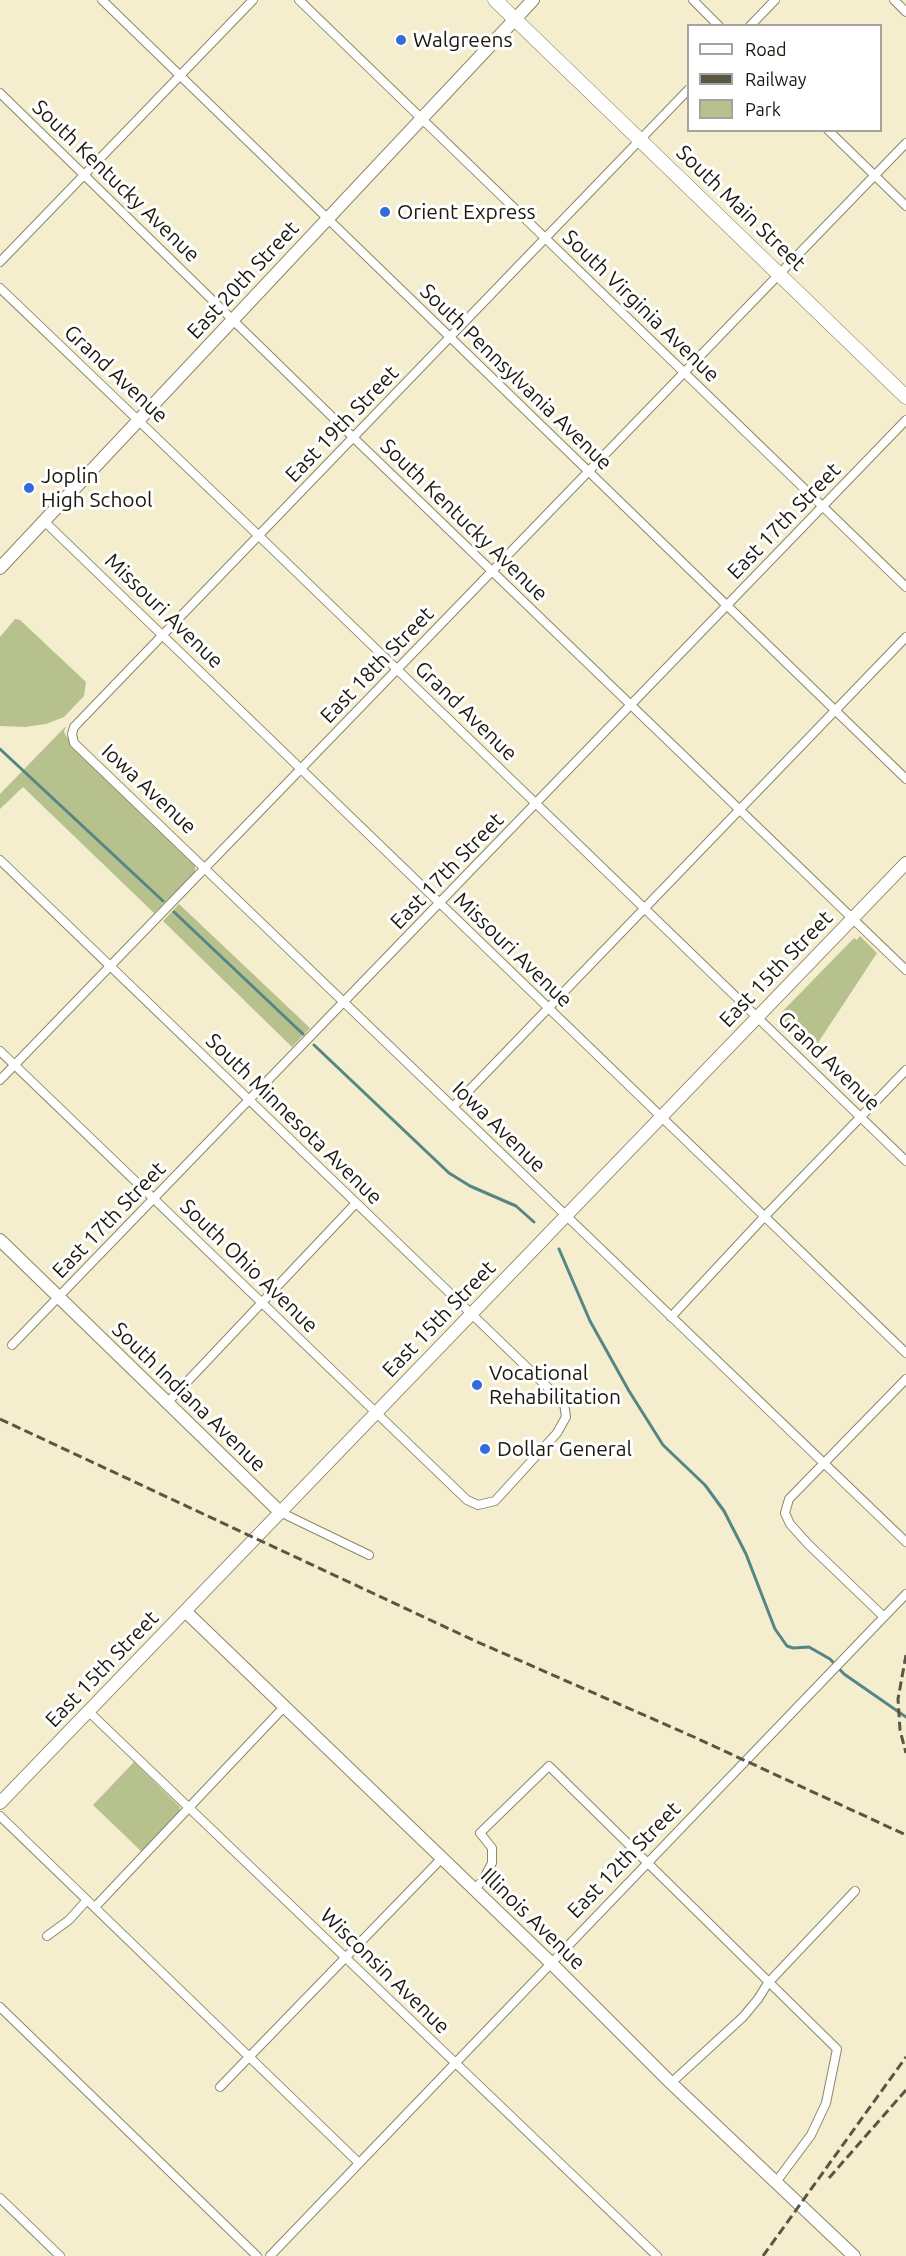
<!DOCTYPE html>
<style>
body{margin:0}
#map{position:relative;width:906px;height:2256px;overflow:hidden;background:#f5eece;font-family:Ubuntu,sans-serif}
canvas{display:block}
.legend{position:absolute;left:687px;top:24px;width:195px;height:108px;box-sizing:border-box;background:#fff;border:2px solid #a4a39e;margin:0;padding:8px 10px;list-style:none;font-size:18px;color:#1b190d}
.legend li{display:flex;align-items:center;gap:12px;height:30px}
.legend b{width:30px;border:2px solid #a4a39e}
</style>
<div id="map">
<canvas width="906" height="2256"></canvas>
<ul class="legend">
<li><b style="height:8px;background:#fff"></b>Road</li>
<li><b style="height:8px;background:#595644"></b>Railway</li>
<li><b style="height:16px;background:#b7c18d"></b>Park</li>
</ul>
</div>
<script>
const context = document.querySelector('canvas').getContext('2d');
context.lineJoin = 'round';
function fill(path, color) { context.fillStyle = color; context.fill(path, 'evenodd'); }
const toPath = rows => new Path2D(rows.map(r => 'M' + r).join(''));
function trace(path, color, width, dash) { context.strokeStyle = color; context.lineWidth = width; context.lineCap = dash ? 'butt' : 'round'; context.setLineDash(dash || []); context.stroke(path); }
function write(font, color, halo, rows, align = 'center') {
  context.font = font + ' Ubuntu,sans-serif'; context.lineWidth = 6; context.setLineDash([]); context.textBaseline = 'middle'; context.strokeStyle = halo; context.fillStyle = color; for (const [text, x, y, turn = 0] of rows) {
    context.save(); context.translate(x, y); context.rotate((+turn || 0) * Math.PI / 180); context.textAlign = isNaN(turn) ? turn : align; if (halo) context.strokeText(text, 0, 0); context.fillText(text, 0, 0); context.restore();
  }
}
fill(toPath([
 [15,619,20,620,86,682,84,696,64,717,46,724,25,727,0,726,0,637],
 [66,726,64,732,72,746,195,864,195,873,154,913,23,787,0,809,0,794],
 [179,904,310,1028,292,1047,163,921],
 [860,936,877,953,810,1055,780,1025,778,1016,854,938,857,940],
 [134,1762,180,1807,179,1813,142,1852,93,1805]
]), '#b7c18d');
trace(toPath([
 [0,749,163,901],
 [174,912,303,1034],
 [314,1045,449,1173,470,1186,516,1206,534,1222],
 [559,1249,590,1321,629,1391,663,1445,705,1485,724,1511,746,1554,775,1629,787,1646,793,1648,809,1647,830,1659,844,1674,906,1717]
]), '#548686', 3);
const street = toPath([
 [102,0,906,779],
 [299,0,906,587],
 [693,0,719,26],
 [894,0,906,12],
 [750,26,775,0],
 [688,90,74,727,72,734,74,743,906,1542],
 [0,93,360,444,906,970],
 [828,130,906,206],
 [0,262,253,0],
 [0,288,259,536,906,1161],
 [44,521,906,1353],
 [0,860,564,1403,566,1417,557,1433,495,1501,478,1505,467,1500,0,1051],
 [0,1080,906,143],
 [453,1107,906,637],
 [671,1317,765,1216,906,1070],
 [12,1345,906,420],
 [167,1403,356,1203],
 [280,1512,369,1555],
 [884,1617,808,1544,790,1524,785,1513,789,1499,906,1379],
 [88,1711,657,2256],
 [0,1816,359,2163],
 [474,1890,483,1880,492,1863,492,1848,480,1833,549,1766,837,2049,826,2103,811,2135,776,2182],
 [95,1907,284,1707],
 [47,1936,69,1920,87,1900],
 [0,2007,257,2256],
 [671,2083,743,2017,758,1999,768,1983,855,1891],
 [220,2087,441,1859],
 [0,2198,60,2256],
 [270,2256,906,1594]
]);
const secondary = toPath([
 [0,568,533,0],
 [0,1240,280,1512],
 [185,1611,551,1963,671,2083,854,2256],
 [0,1803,906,863]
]);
const primary = toPath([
 [495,0,906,397]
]);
trace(street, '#8d8668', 10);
trace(secondary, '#8d8668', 14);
trace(primary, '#8d8668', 15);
trace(street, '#fff', 8);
trace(secondary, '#fff', 12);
trace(primary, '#fff', 14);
trace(toPath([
 [0,1419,473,1640,694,1737,906,1835],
 [906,1655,898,1699,900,1730,906,1753],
 [829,2178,906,2090],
 [763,2256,906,2057]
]), '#595644', 3, [9, 4.5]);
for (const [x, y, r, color] of [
 [401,40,6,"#326cda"],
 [385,212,6,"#326cda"],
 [29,488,6,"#326cda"],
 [477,1385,6,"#326cda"],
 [485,1449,6,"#326cda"]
]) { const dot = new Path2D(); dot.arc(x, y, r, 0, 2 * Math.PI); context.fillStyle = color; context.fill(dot); trace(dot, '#fff', 2); }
write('21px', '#1b190d', '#fff', [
 ["Walgreens",413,40],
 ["Orient Express",397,212],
 ["Joplin",41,476],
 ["High School",41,500],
 ["Vocational",489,1373],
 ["Rehabilitation",489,1397],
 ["Dollar General",497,1449]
], 'left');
write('21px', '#1b190d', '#fff', [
 ["South Kentucky Avenue",116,181,44],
 ["South Main Street",741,208,44],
 ["East 20th Street",243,280,-47],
 ["South Virginia Avenue",641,306,44],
 ["Grand Avenue",116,374,43],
 ["South Pennsylvania Avenue",516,377,44],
 ["East 19th Street",342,424,-46],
 ["South Kentucky Avenue",464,520,44],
 ["East 17th Street",784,521,-46],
 ["Missouri Avenue",164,611,44],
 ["East 18th Street",377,665,-46],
 ["Grand Avenue",466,711,44],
 ["Iowa Avenue",149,789,43],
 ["East 17th Street",447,871,-46],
 ["Missouri Avenue",513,950,44],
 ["East 15th Street",776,969,-46],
 ["Grand Avenue",829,1061,44],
 ["South Minnesota Avenue",294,1119,44],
 ["Iowa Avenue",499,1127,44],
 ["East 17th Street",109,1220,-46],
 ["South Ohio Avenue",249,1266,44],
 ["East 15th Street",439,1319,-46],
 ["South Indiana Avenue",189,1397,44],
 ["East 15th Street",102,1669,-46],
 ["East 12th Street",624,1860,-46],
 ["Illinois Avenue",533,1919,44],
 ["Wisconsin Avenue",385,1971,44]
]);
</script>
